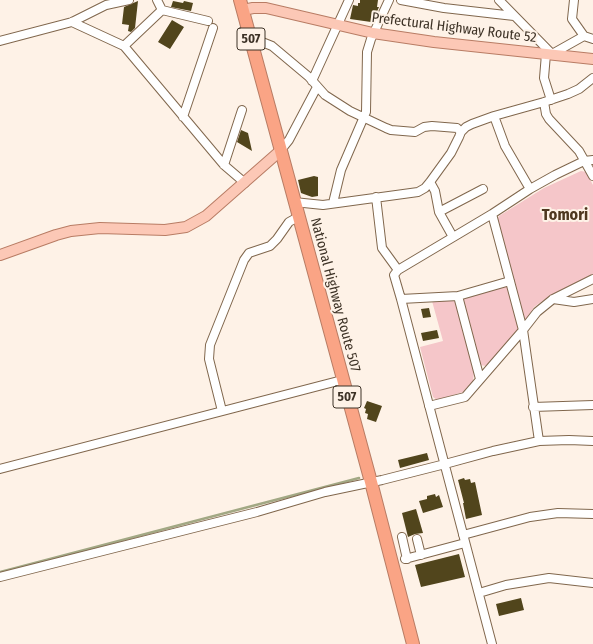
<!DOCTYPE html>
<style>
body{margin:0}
canvas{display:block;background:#fef2e7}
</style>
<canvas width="593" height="644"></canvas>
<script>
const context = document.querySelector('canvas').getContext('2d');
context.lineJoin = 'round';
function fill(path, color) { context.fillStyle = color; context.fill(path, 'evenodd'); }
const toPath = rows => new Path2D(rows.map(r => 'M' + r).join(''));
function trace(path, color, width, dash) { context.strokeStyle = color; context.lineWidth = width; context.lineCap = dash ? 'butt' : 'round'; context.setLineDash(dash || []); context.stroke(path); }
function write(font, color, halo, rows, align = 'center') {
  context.font = font + ' "Fira Sans Condensed",sans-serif'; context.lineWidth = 4; context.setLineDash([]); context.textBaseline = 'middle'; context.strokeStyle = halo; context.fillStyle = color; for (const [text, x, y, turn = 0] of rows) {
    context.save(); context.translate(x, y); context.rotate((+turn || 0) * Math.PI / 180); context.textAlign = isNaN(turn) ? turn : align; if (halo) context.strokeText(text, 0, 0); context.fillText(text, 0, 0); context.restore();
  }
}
fill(toPath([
 [581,171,586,172,593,185,593,274,551,295,534,307,525,321,497,220,499,216,544,188],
 [505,286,508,287,518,324,518,330,486,366,480,365,463,300,464,297],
 [453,300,456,303,474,372,473,381,463,392,437,400,433,397,420,347,443,341,432,301]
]), '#f5c6c9');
trace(toPath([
 [0,572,359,478]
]), '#a2a884', 2.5);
fill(toPath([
 [360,0,378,0,377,7,379,7,376,14,372,13,371,22,350,19,353,5,358,6,358,3,360,3],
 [138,1,135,28,131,32,128,31,129,25,122,24,124,7],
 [173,1,183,3,184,1,193,3,191,11,171,7],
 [172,20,184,27,170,49,158,42],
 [241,130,248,133,252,151,237,142],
 [314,176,318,177,318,196,312,197,301,193,298,180],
 [429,308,431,317,423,318,421,309],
 [437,330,439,338,423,341,421,333],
 [367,401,382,406,376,422,367,419,368,414,365,413,366,409,364,408],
 [427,453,429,460,400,468,398,460],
 [464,478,465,480,470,479,471,483,475,482,482,515,466,519,463,503,464,503,458,480],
 [435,494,436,497,439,495,443,507,423,513,419,501,427,499,427,496],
 [416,509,423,533,415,534,408,537,402,513],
 [459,554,465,577,421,587,415,565],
 [521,598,524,610,499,616,496,604]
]), '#51451c');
const minor = toPath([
 [157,0,162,10],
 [401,0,444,8,514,16],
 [499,0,552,54,584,36],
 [574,0,572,19,584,36,593,39],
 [162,10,208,21],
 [72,22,124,46,224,165,245,183],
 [0,41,72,22,106,5,129,0],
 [251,41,262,42,272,46,309,77,325,95,350,111,386,128,391,130,415,132,424,127,432,126,457,128,461,132],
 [124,46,162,10],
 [546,54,544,78,551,100],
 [312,81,349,0],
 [544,102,546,114,549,119,579,151,593,176],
 [494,116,505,146,530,189],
 [183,117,213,28],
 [280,151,289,140,317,87],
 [224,165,242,110],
 [430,182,435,191,439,212,453,237],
 [376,197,382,248,398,270],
 [294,202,323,205,418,192,425,188,430,182,451,153,459,137,461,132,466,127,472,124,494,116,544,102,568,94,579,89,593,78],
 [333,203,341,170,366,112,367,52,371,39,389,0],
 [439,212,483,189],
 [492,214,523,330,539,441],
 [458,296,480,379],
 [401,299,458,296,510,281],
 [553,299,574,302,593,299],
 [429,406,465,397,523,330,537,312,553,299,593,279],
 [533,407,593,405],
 [222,411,209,359,210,345,244,260,249,253,270,246,277,239,289,222,298,217],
 [0,469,342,380],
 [463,535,530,517,558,513,593,514],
 [402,537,407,559],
 [417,539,421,555],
 [405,559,465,543],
 [0,577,257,512,325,492,382,480,445,464,493,451,539,441,569,440,593,441],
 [479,593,506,585,549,578,593,583],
 [492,644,401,299,394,275,398,270,492,214,530,189,555,175,584,161,593,160]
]);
const major = toPath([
 [243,10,253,8,266,8,373,33,434,42,593,59],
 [0,255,56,235,71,231,100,228,165,230,186,227,206,216,280,151]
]);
const highway = toPath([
 [240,0,371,482,413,644]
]);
trace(minor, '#80674d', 10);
trace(major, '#b87c64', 12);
trace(highway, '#b87c64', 14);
trace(minor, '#fff', 8);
trace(major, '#fcc8b6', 10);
trace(highway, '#faa485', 12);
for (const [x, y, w] of [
 [251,39,28],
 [347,397,28]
]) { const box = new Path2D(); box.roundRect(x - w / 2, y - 11, w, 22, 3); context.fillStyle = '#fef2e7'; context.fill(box); trace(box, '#3d3226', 1); }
write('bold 13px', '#3d3226', null, [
 ["507",251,39],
 ["507",347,397]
]);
write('14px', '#3d3226', '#fef2e7', [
 ["Prefectural Highway Route 52",454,28,7],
 ["National Highway Route 507",335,295,75]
]);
write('bold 16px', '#4e371f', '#fef2e7', [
 ["Tomori",565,216]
]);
</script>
